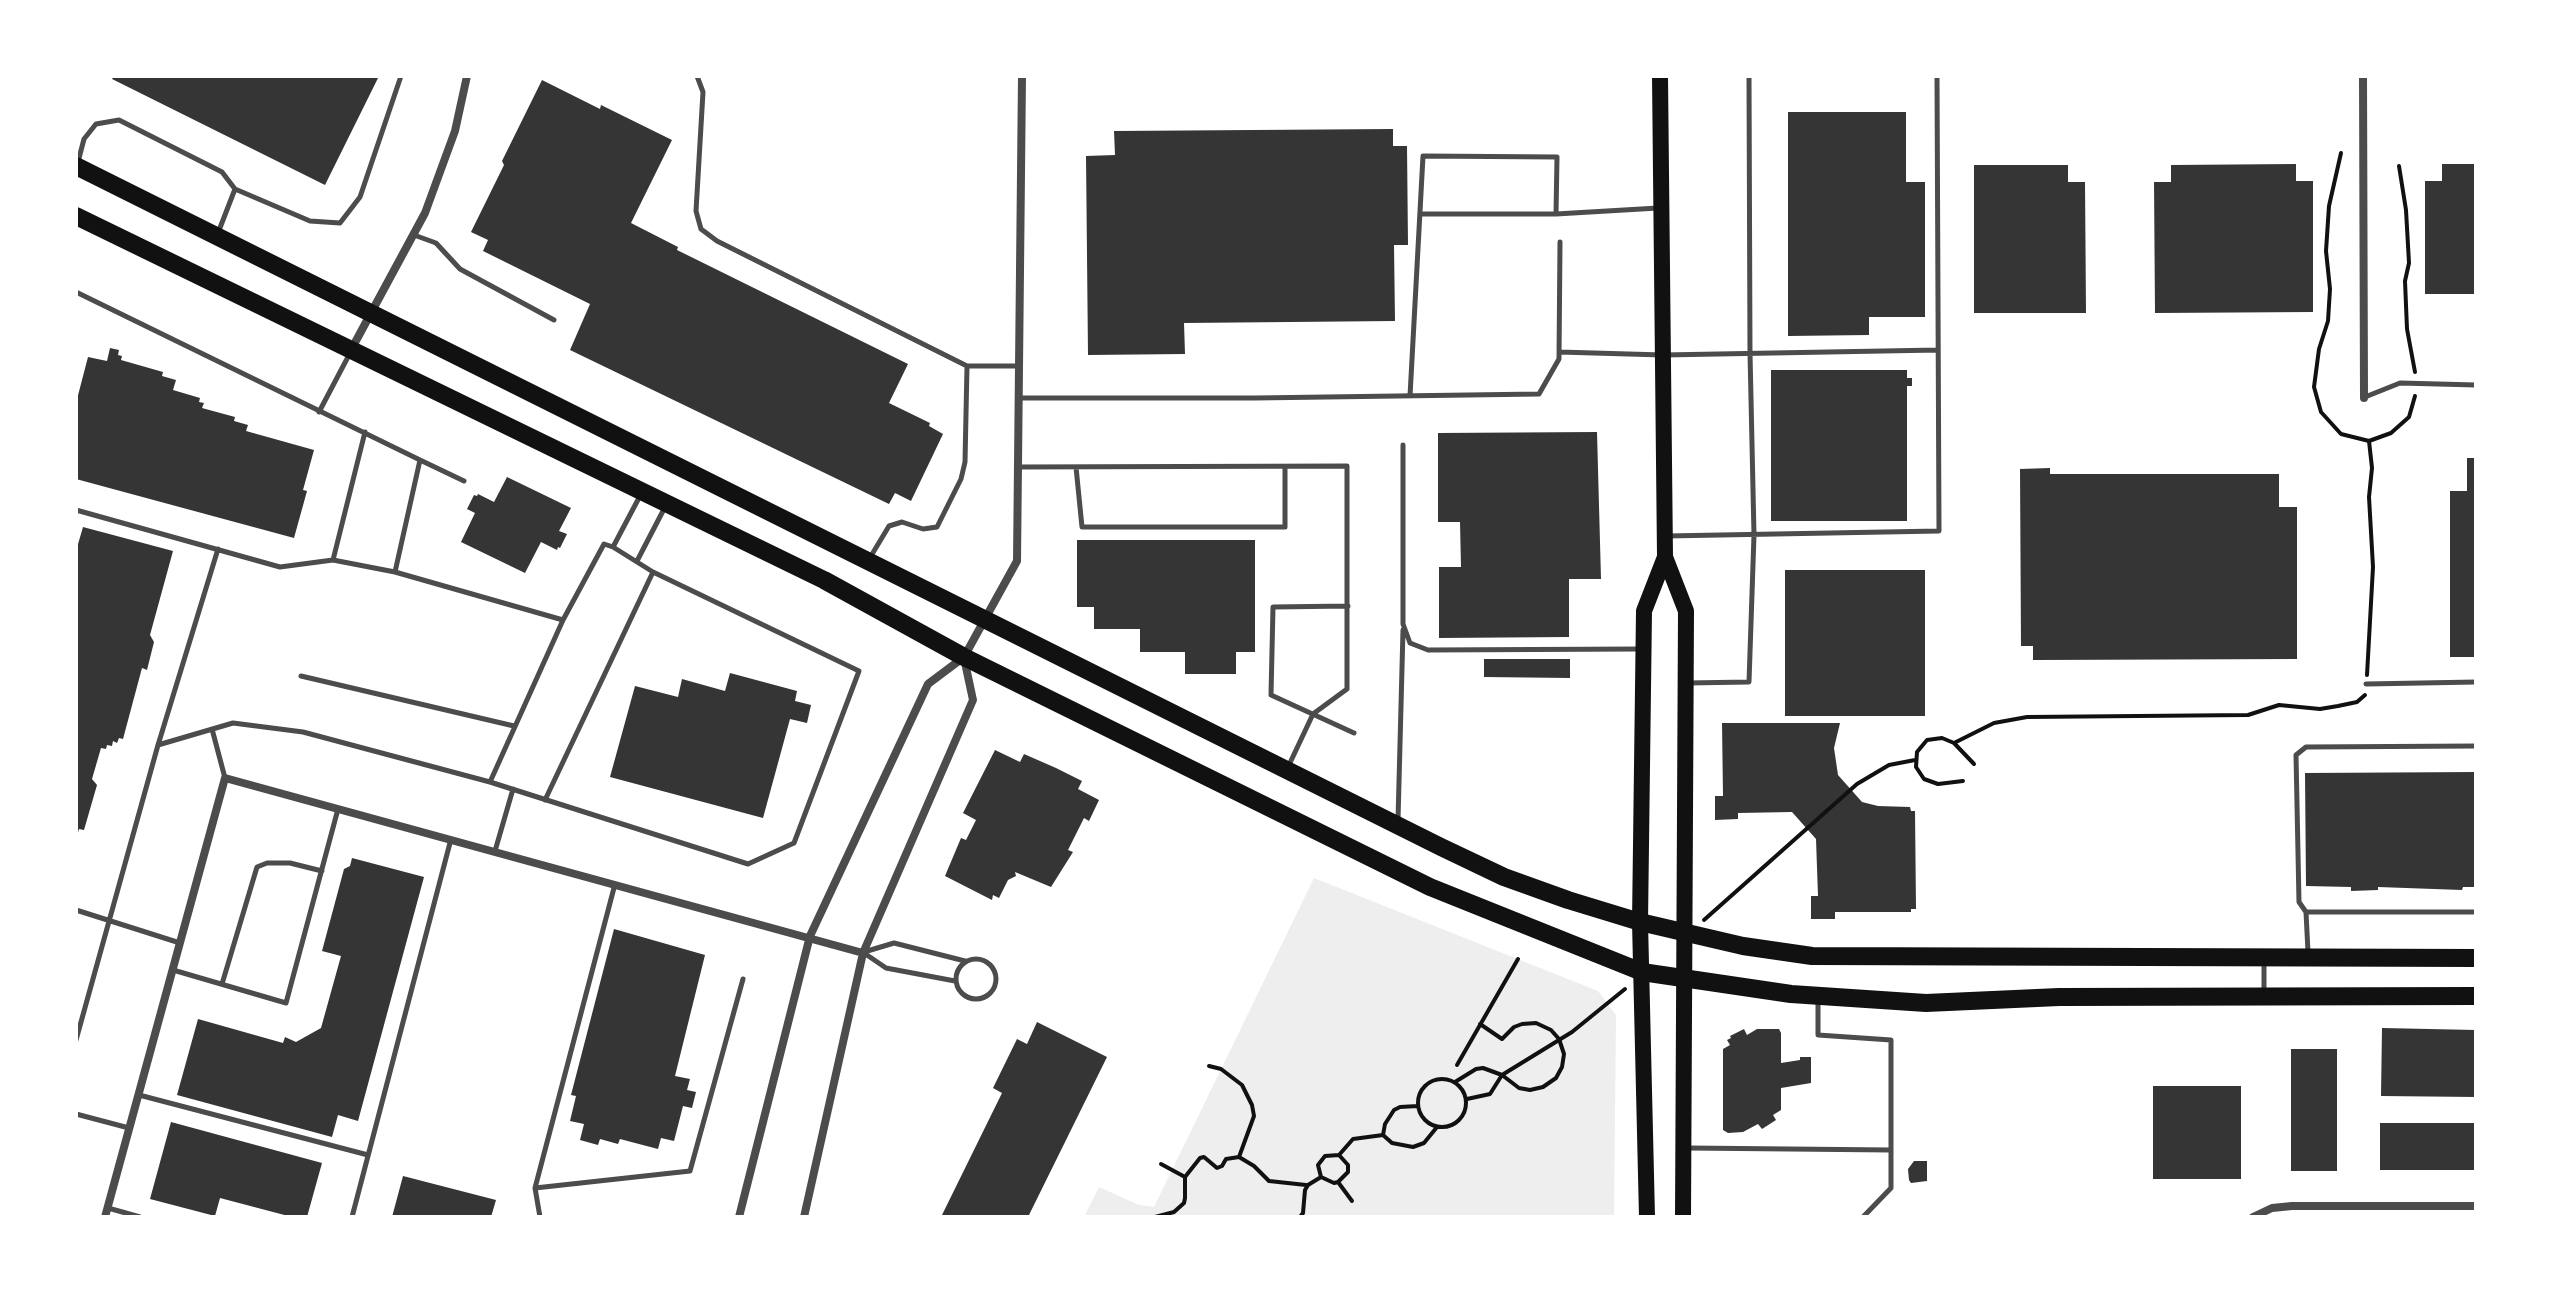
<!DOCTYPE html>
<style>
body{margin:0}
#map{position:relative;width:2552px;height:1293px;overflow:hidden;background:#fff;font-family:Bitter,serif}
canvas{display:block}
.frame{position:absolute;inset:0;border:78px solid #fff;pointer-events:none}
</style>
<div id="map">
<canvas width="2552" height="1293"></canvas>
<div class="frame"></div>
</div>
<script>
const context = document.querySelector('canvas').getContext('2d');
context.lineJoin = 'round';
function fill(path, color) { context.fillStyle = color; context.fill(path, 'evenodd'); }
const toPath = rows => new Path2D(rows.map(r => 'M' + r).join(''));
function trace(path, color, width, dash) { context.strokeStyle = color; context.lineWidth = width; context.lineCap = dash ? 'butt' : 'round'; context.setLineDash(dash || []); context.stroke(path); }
fill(toPath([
 [1314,878,1598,991,1616,1015,1614,1217,1084,1217,1099,1187,1139,1205,1154,1207]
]), '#eee');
fill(toPath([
 [114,76,379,76,325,185,112,79],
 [542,80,600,109,601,105,672,140,631,223,678,247,677,250,908,364,889,403,930,423,929,426,943,434,911,501,895,493,889,504,570,350,590,304,483,251,488,240,471,232,504,165,502,161],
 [1788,112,1906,112,1906,182,1925,182,1925,317,1869,317,1869,335,1788,336],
 [1393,129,1393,146,1407,146,1408,245,1394,245,1395,321,1184,323,1185,354,1088,355,1086,156,1115,155,1114,131],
 [2296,164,2296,181,2313,181,2313,312,2155,313,2154,182,2171,182,2171,165],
 [2442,164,2476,164,2476,294,2425,294,2425,181,2442,181],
 [1974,165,2068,165,2068,182,2085,182,2086,313,1974,313],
 [110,348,119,350,118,355,122,356,121,360,163,372,162,376,176,380,173,390,200,398,199,402,204,403,202,408,235,417,234,421,248,425,246,431,314,450,303,490,307,491,294,538,76,479,76,403,88,357,107,361],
 [1771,370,1907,370,1907,378,1912,378,1912,386,1907,386,1907,521,1771,521],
 [1597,432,1601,579,1569,579,1569,637,1439,638,1439,567,1461,567,1460,522,1438,522,1438,433],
 [2467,458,2476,458,2476,657,2450,657,2450,491,2467,491],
 [2050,468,2050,474,2279,474,2279,507,2297,507,2297,659,2033,660,2033,646,2021,646,2020,469],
 [507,477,571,508,559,531,567,534,560,548,558,547,557,550,541,542,525,573,461,542,475,513,467,509,474,495,477,496,478,494,494,502],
 [83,527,173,551,150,635,154,642,147,670,142,668,123,739,119,738,117,743,113,741,112,746,107,745,106,749,101,748,92,779,97,785,84,830,79,829,77,836,76,551],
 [1077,540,1255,540,1255,652,1236,652,1236,674,1185,674,1185,652,1140,652,1140,629,1094,629,1094,607,1077,607],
 [1785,570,1925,570,1925,716,1785,716],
 [1484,659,1570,659,1570,678,1484,677],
 [730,673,797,691,795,701,811,705,807,723,790,719,763,818,610,777,635,686,678,697,682,679,725,691],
 [1722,723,1840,723,1834,748,1838,775,1862,802,1878,806,1910,807,1911,811,1915,811,1916,909,1911,909,1911,912,1835,912,1835,919,1811,919,1811,896,1818,896,1816,839,1792,812,1738,813,1738,819,1715,820,1715,796,1723,796],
 [995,750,1020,762,1024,754,1056,768,1082,781,1078,789,1099,800,1089,821,1084,818,1068,850,1073,852,1051,887,1015,872,1016,876,1008,880,999,898,993,895,992,900,945,876,961,838,966,840,976,820,963,813],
 [2476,772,2476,887,2463,887,2462,890,2378,887,2378,890,2351,891,2351,887,2306,886,2305,773],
 [352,858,424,877,358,1121,338,1115,332,1137,177,1095,198,1019,283,1043,285,1037,296,1042,321,1028,341,956,322,951,344,869,350,866],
 [614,929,705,955,675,1076,690,1079,687,1090,696,1092,692,1108,683,1106,674,1141,661,1138,658,1149,620,1139,618,1144,600,1139,598,1145,580,1140,584,1124,570,1121,576,1096,571,1095],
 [1037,1022,1107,1057,1028,1217,941,1217,1002,1093,993,1088,1017,1039,1027,1044],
 [2382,1028,2476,1030,2476,1097,2381,1096],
 [1744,1029,1747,1035,1757,1029,1779,1029,1781,1033,1781,1063,1800,1060,1800,1057,1811,1057,1811,1083,1781,1088,1781,1110,1773,1115,1776,1120,1762,1129,1758,1124,1743,1132,1728,1133,1723,1130,1723,1049,1730,1045,1727,1040,1731,1038,1730,1036],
 [2291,1049,2337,1049,2337,1171,2291,1171],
 [2153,1086,2241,1086,2241,1179,2153,1179],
 [171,1122,322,1163,307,1217,292,1217,220,1198,215,1216,150,1199],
 [2380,1123,2476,1123,2476,1170,2380,1170],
 [1914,1161,1927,1161,1927,1181,1911,1183,1909,1180,1908,1169],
 [403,1176,496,1200,491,1217,392,1217]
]), '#353535');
trace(toPath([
 [2341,153,2329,206,2326,251,2330,289,2328,321,2319,349,2314,387,2321,412,2341,434,2369,441],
 [2399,166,2406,210,2409,263,2405,281,2407,329,2415,372],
 [2367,675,2373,567,2369,497,2372,468,2369,441,2391,433,2409,417,2415,396],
 [1954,743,1994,723,2027,717,2248,715,2279,705,2320,709,2338,706,2357,702,2365,695],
 [1963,781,1938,784,1924,779,1916,767,1917,752,1927,740,1942,738,1954,743,1974,764],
 [1704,920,1857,784,1889,765,1915,760],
 [1457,1065,1518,959],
 [1209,1066,1221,1069,1242,1085,1252,1105,1254,1116,1239,1157,1254,1166,1269,1181,1306,1185],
 '1418 1103a24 24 0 1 1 48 0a24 24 0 1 1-48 0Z',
 [1455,1082,1476,1069,1483,1068,1502,1075,1519,1088,1530,1090,1543,1087,1556,1078,1562,1067,1564,1054,1559,1039,1551,1030,1536,1023,1522,1024,1514,1027,1502,1039,1480,1024],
 [1467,1099,1490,1094,1502,1075,1572,1032,1625,989],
 [1383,1135,1385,1124,1394,1110,1400,1107,1418,1106],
 [1185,1177,1200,1158,1204,1157,1217,1168,1222,1166,1226,1159,1239,1157],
 [1321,1177,1334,1183,1338,1182,1352,1201],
 [1338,1182,1348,1172,1348,1165,1339,1155],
 [1155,1217,1174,1212,1184,1203,1185,1198,1185,1177,1161,1164],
 [1300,1217,1303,1213,1305,1190,1308,1185,1321,1177,1318,1165,1325,1156,1339,1155,1353,1139,1383,1135,1392,1143,1413,1147,1424,1143,1437,1127]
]), '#111', 4);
trace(toPath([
 [697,76,703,92,696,211,701,229,717,241,967,366,1019,366],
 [78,162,84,139,96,124,119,120,222,172,235,189,218,233],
 [235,189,310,221,340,223,360,197,401,76],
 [1420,214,1556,214],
 [414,235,436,243,460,269,554,320],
 [76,292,420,460,395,572,563,620,490,782,303,732,233,723,158,745,76,1040],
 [1559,352,1663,355,1938,350],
 [1410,396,1423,156,1557,157,1556,214,1658,208],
 [2365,397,2400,383,2476,385],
 [1019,398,1255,398,1539,394,1559,359,1560,242],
 [319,412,349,355],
 [1403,445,1403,624,1410,643,1428,650,1639,649],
 [420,460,464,481],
 [1018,467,1347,466,1347,689,1313,714,1289,765],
 [1076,467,1082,527,1285,527,1285,467],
 [76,510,280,567,333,560,395,572],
 [1666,536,1939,531,1937,76],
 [613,547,641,494],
 [871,556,889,526,902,522,923,529,937,527,961,479,965,462,967,366],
 [333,560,365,432],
 [637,561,664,509],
 [1348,606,1273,607,1271,695,1354,733],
 [301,676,514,726],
 [1687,683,1749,682,1754,535,1750,353,1749,76],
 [2366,684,2476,682],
 [212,729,225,778],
 [158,745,218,549],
 [490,782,748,864,794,843,859,671,653,572,613,547,604,544,563,620],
 [545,800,653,572],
 [1398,820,1403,630],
 [495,851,513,789],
 [615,884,535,1188,690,1171,743,979],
 [76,910,180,943],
 [2306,912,2476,912],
 [864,952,894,943,965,961],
 [2308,952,2306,912,2299,902,2296,755,2306,747,2476,746],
 [864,953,886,968,955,981],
 '956 979a20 20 0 1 1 40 0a20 20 0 1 1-40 0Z',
 [2264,960,2264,994],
 [173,970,286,1003,338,809],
 [222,984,257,867,267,863,290,863,322,871],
 [1818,1001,1818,1035,1891,1040,1891,1150],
 [139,1095,368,1155],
 [76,1114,129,1128],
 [1688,1148,1891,1150,1891,1188,1863,1217],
 [535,1188,540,1217],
 [108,1208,140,1217],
 [352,1217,451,839]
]), '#4c4c4c', 5);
trace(toPath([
 [2363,76,2364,398],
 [351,350,425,213,455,131,467,76],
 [105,1217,225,778,863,953],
 [739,1217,810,936,928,684,964,657,1017,561,1022,76],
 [804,1217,863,953,973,700,964,658],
 [2253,1217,2272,1208,2292,1206,2476,1206]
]), '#4c4c4c', 8);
trace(toPath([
 [1660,76,1665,557,1686,611,1683,1217],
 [1647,1217,1640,922,1644,611,1665,557]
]), '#111', 16);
trace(toPath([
 [76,166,1441,847,1504,877,1568,900,1640,922,1743,946,1812,956,2476,958],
 [76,216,824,580,964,657,1430,887,1642,972,1791,994,1926,1003,2059,997,2476,996]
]), '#111', 18);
</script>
